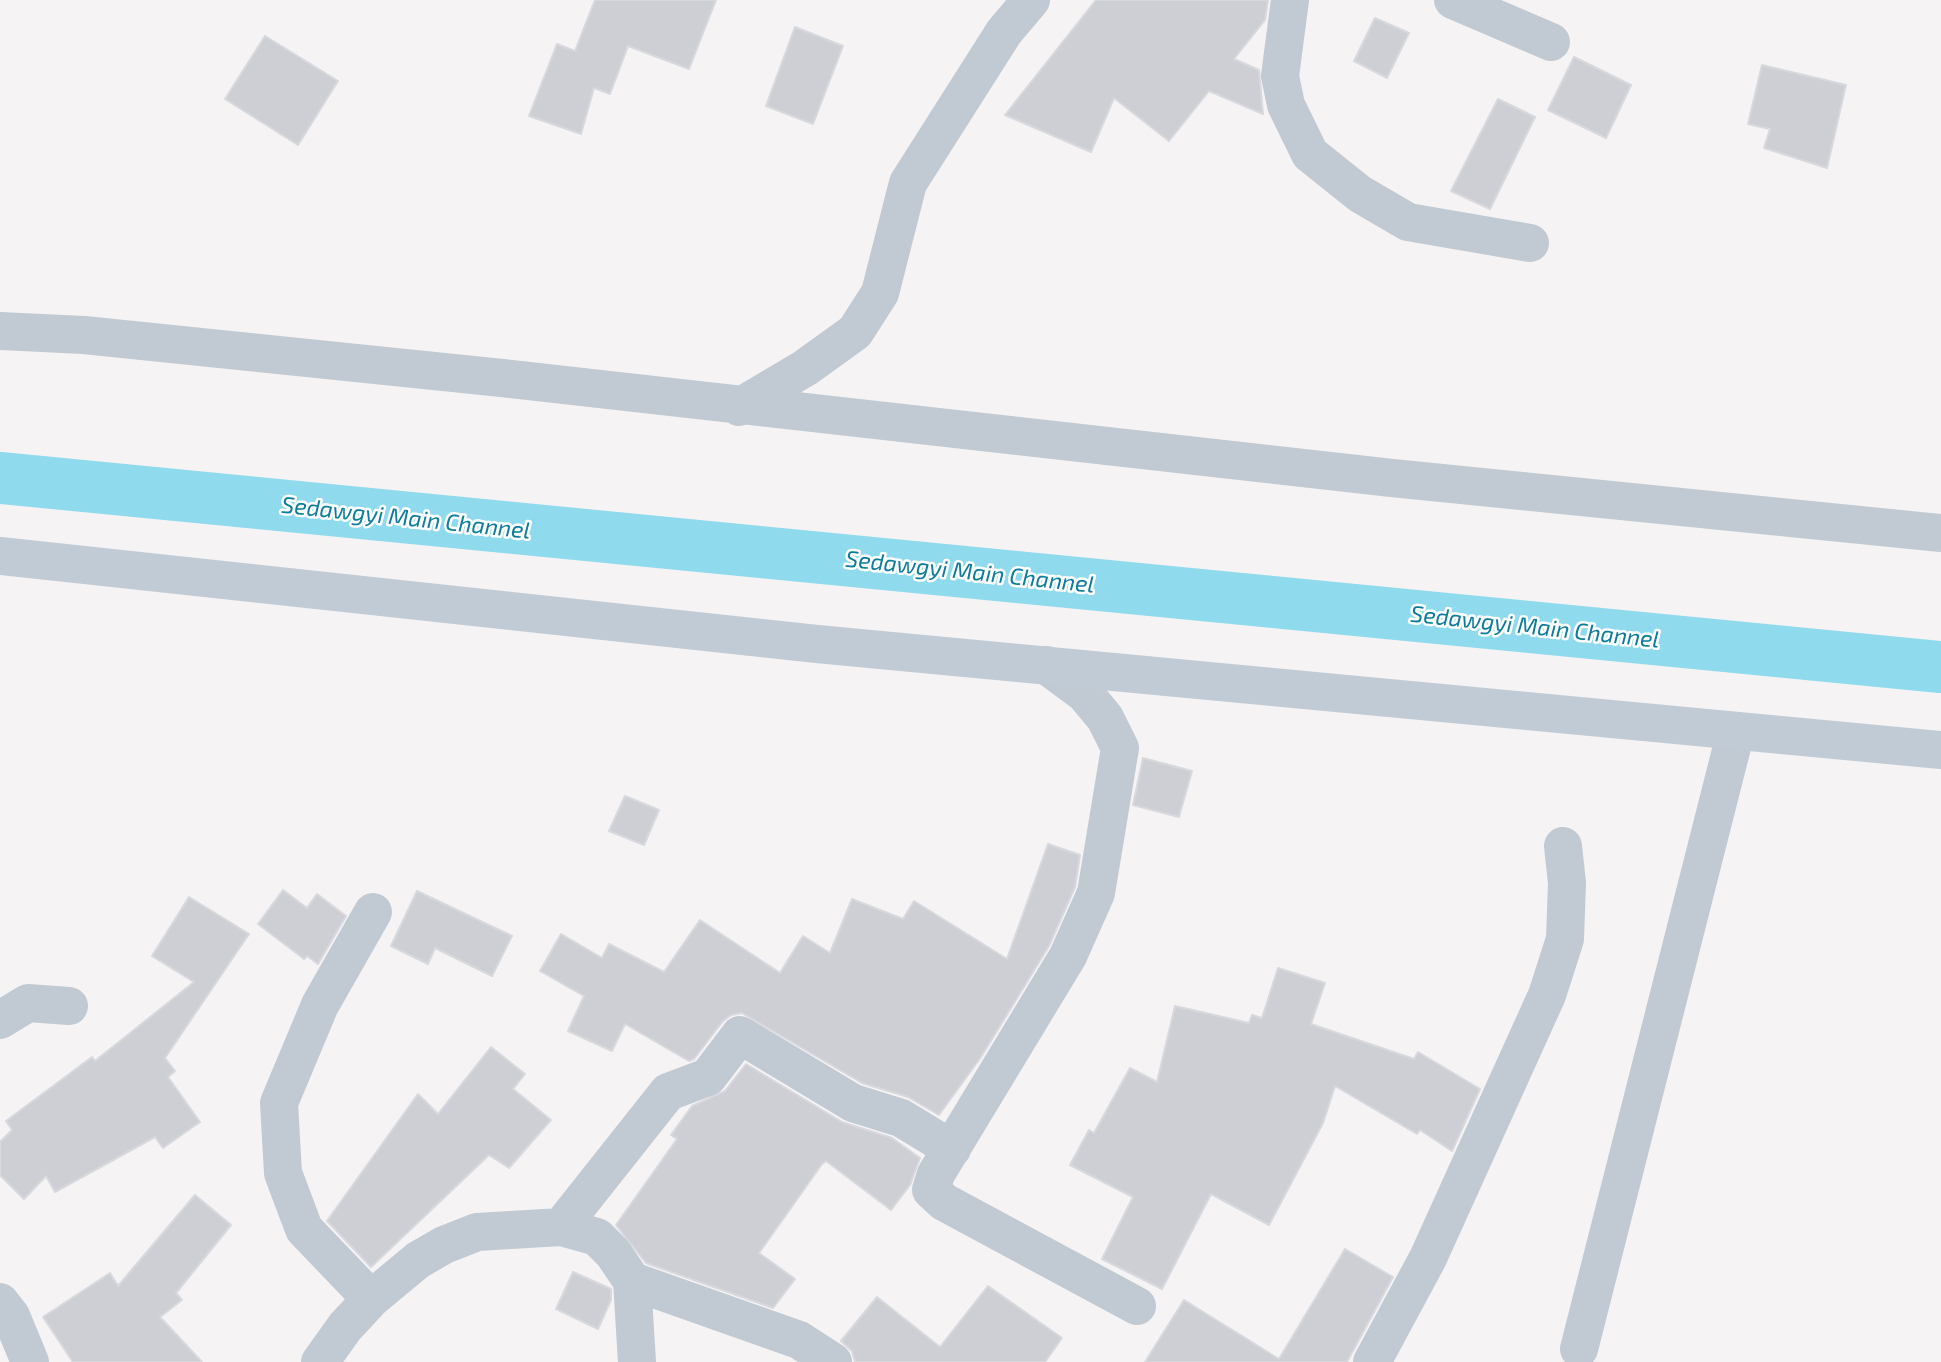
<!DOCTYPE html>
<style>
body{margin:0}
canvas{display:block;background:#f5f3f3}
</style>
<canvas width="1941" height="1362"></canvas>
<script>
const context = document.querySelector('canvas').getContext('2d');
context.lineJoin = 'round';
const toPath = rows => new Path2D(rows.map(r => 'M' + r).join(''));
function trace(path, color, width, dash) { context.strokeStyle = color; context.lineWidth = width; context.lineCap = dash ? 'butt' : 'round'; context.setLineDash(dash || []); context.stroke(path); }
function fill(path, color) { context.fillStyle = color; context.fill(path, 'evenodd'); }
function write(font, color, halo, rows, align = 'center') {
  context.font = font + ' "Exo 2",sans-serif'; context.lineWidth = 5; context.setLineDash([]); context.textBaseline = 'middle'; context.strokeStyle = halo; context.fillStyle = color; for (const [text, x, y, turn = 0] of rows) {
    context.save(); context.translate(x, y); context.rotate((+turn || 0) * Math.PI / 180); context.textAlign = isNaN(turn) ? turn : align; if (halo) context.strokeText(text, 0, 0); context.fillText(text, 0, 0); context.restore();
  }
}
trace(toPath([
 [0,478,1941,667]
]), '#90daee', 52);
const building = toPath([
 [595,0,716,0,689,69,628,46,610,94,594,88,581,134,529,116,557,44,575,51,595,0],
 [1096,0,1268,0,1265,20,1234,59,1259,70,1263,114,1209,91,1169,141,1114,98,1091,152,1005,115,1096,0],
 [1375,18,1409,33,1387,78,1354,61,1375,18],
 [795,27,843,46,813,124,766,106,795,27],
 [265,36,338,81,298,145,225,99,265,36],
 [1574,57,1631,85,1606,138,1548,110,1574,57],
 [1762,65,1846,85,1827,168,1764,148,1770,129,1748,124,1762,65],
 [1498,99,1535,117,1490,209,1451,191,1498,99],
 [1143,758,1192,771,1179,817,1133,805,1143,758],
 [625,796,659,810,644,845,609,831,625,796],
 [1048,844,1080,855,1075,887,1049,946,981,1057,939,1115,908,1097,862,1083,742,1013,731,1015,723,1021,694,1059,689,1061,625,1024,612,1051,568,1031,584,996,540,971,561,934,602,958,609,944,664,972,700,920,780,973,803,936,830,953,852,899,903,919,914,901,1007,959,1048,844],
 [283,890,307,908,317,894,346,916,318,964,307,956,304,959,258,924,283,890],
 [417,891,512,936,492,976,435,948,428,964,391,946,417,891],
 [189,897,249,934,165,1058,175,1071,168,1077,200,1122,163,1148,155,1137,55,1192,46,1176,24,1199,0,1175,0,1142,12,1130,6,1121,92,1057,95,1061,194,982,152,956,189,897],
 [1278,968,1325,983,1311,1024,1414,1059,1418,1052,1480,1089,1452,1151,1420,1130,1417,1134,1335,1086,1323,1123,1269,1225,1211,1194,1162,1289,1102,1259,1133,1197,1070,1165,1089,1130,1094,1133,1130,1068,1157,1082,1175,1006,1249,1023,1252,1015,1262,1018,1278,968],
 [491,1047,525,1074,513,1089,551,1120,509,1168,489,1155,371,1267,327,1221,418,1094,438,1114,491,1047],
 [746,1064,842,1122,892,1138,920,1158,910,1185,891,1210,826,1161,822,1164,759,1253,795,1279,773,1308,646,1263,616,1225,677,1139,671,1135,692,1106,725,1091,746,1064],
 [195,1195,231,1225,176,1293,182,1300,160,1317,202,1362,73,1362,43,1317,110,1273,118,1286,195,1195],
 [1345,1249,1393,1277,1347,1362,1145,1362,1184,1300,1279,1359,1345,1249],
 [573,1272,611,1289,611,1300,598,1329,556,1309,573,1272],
 [988,1286,1062,1338,1045,1362,855,1362,852,1351,841,1341,877,1297,940,1347,988,1286]
]);
fill(building, '#cdcfd5');
trace(building, '#d7d9de', 2);
trace(toPath([
 [1290,0,1280,76,1286,105,1310,154,1360,194,1408,222,1530,243],
 [1453,0,1551,42],
 [0,331,84,335,502,378,1392,478,1941,533],
 [739,407,805,368,855,332,880,293,908,183,1004,32,1031,0],
 [1046,665,1085,694,1105,718,1120,748,1096,893,1068,956,936,1174,931,1190,944,1202,1137,1306],
 [0,1020,28,1003,69,1006],
 [561,1227,668,1092,708,1077,740,1035,853,1103,901,1118,952,1149],
 [632,1281,799,1340,833,1362],
 [371,1299,304,1229,283,1173,279,1103,320,1005,373,912],
 [0,1302,11,1316,30,1362],
 [1579,1349,1736,731],
 [320,1362,345,1327,371,1299,418,1260,444,1245,477,1232,561,1227,597,1237,613,1253,632,1281,637,1362],
 [1372,1362,1428,1258,1547,995,1565,939,1567,883,1563,846]
]), '#c1cad2', 38);
trace(toPath([
 [0,556,817,644,1941,750]
]), '#c1cbd6', 38);
write('italic 23px', '#0c7c9b', '#fff', [
 ["Sedawgyi Main Channel",406,518,6],
 ["Sedawgyi Main Channel",970,572,6],
 ["Sedawgyi Main Channel",1535,627,6]
]);
</script>
